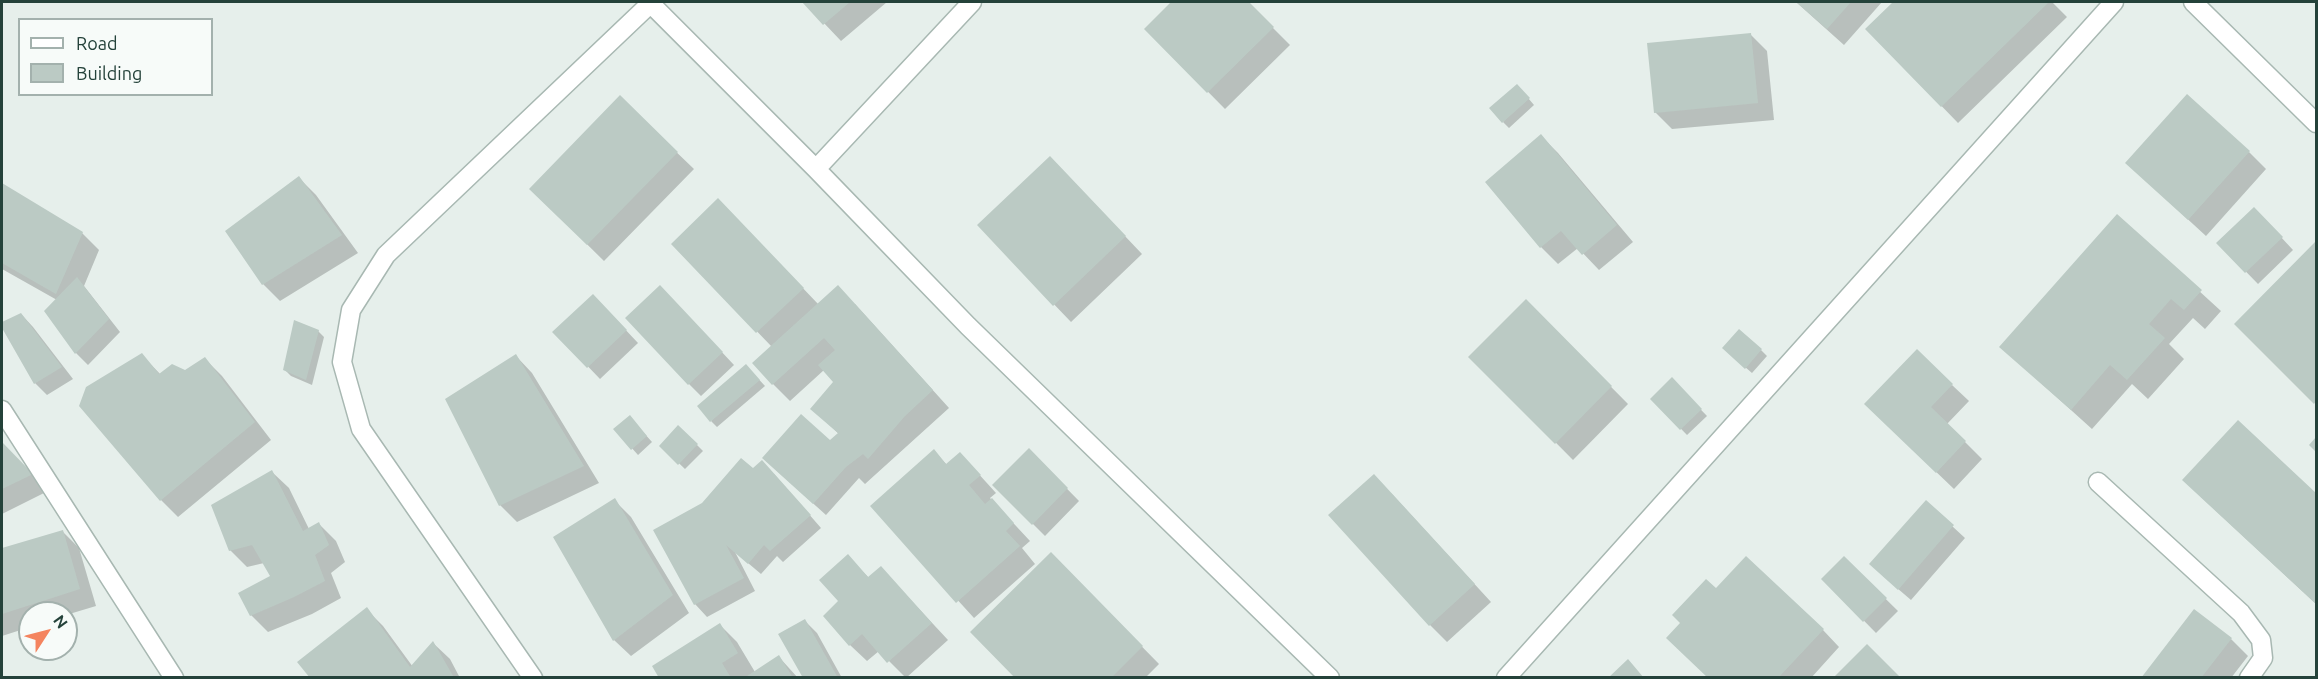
<!DOCTYPE html>
<style>
body{margin:0}
#map{position:relative;width:2318px;height:679px;overflow:hidden;background:#e6efeb;font-family:Ubuntu,sans-serif}
canvas{display:block}
.frame{position:absolute;inset:0;border:3px solid #24423a;pointer-events:none}
.legend{position:absolute;left:18px;top:18px;width:195px;height:78px;box-sizing:border-box;background:#f7fbf9;border:2px solid #a3b1ad;margin:0;padding:8px 10px;list-style:none;font-size:18px;color:#24423a}
.legend li{display:flex;align-items:center;gap:12px;height:30px}
.legend b{width:30px;border:2px solid #a3b1ad}
.north{position:absolute;left:18px;top:601px;width:60px;height:60px;box-sizing:border-box;background:#f7fbf9;border:2px solid #a3b1ad;border-radius:50%;rotate:54deg;font-size:16px;font-weight:700;line-height:24px;text-align:center;color:#24423a}
.north::after{content:'';display:block;margin:auto;width:21px;height:27px;background:#f4845f;clip-path:polygon(50% 0,100% 100%,50% 72%,0 100%)}
</style>
<div id="map">
<canvas width="2318" height="679"></canvas>
<div class="frame"></div>
<ul class="legend">
<li><b style="height:8px;background:#fff"></b>Road</li>
<li><b style="height:16px;background:#bbcac4"></b>Building</li>
</ul>
<div class="north">N</div>
</div>
<script>
const context = document.querySelector('canvas').getContext('2d');
context.lineJoin = 'round';
function fill(path, color) { context.fillStyle = color; context.fill(path, 'evenodd'); }
const toPath = rows => new Path2D(rows.map(r => 'M' + r).join(''));
function trace(path, color, width, dash) { context.strokeStyle = color; context.lineWidth = width; context.lineCap = dash ? 'butt' : 'round'; context.setLineDash(dash || []); context.stroke(path); }
fill(toPath([
 [804,2,887,2,841,41],
 [1173,2,1247,2,1290,45,1225,109,1146,29],
 [1796,2,1882,2,1844,45],
 [1895,2,2052,2,2067,17,1958,123,1867,29],
 [1750,34,1767,51,1774,120,1672,129,1655,112],
 [1523,92,1534,105,1509,128,1503,122],
 [620,98,694,169,604,261,531,189],
 [1541,136,1558,153,1633,242,1599,270,1578,248,1558,264,1541,247,1487,182],
 [2249,152,2266,169,2206,236,2144,179],
 [1067,175,1142,254,1071,322,979,226],
 [299,178,316,195,358,253,280,301,263,284],
 [2,184,82,233,99,250,84,286,120,332,88,365,76,353,46,311,57,300,2,269],
 [2117,216,2221,311,2205,329,2193,318,2169,344,2184,359,2148,399,2132,384,2092,429,2001,347],
 [735,217,819,305,855,304,949,408,865,484,859,478,826,515,776,470,830,442,839,434,812,409,835,382,824,370,790,401,773,384,772,347,673,244],
 [2266,221,2293,250,2258,284,2218,243],
 [2316,243,2316,404,2236,324],
 [672,299,734,365,701,396,689,384],
 [1526,301,1628,404,1573,460,1471,357],
 [605,308,638,343,600,379,555,332],
 [21,314,33,327,73,379,47,395,35,383,2,325],
 [318,331,324,337,312,385,291,376,285,370],
 [1761,350,1767,356,1752,373,1730,354],
 [142,355,161,375,185,372,205,359,222,376,271,440,178,517,161,500],
 [516,356,532,373,599,483,517,522,500,505],
 [752,372,765,386,717,427,711,421],
 [1672,380,1707,416,1687,435,1652,399],
 [1952,385,1969,401,1947,424,1982,459,1954,489,1883,421],
 [2238,422,2316,495,2316,604,2201,497],
 [635,423,652,442,638,455,615,429],
 [679,427,703,451,685,469,661,446],
 [2,443,48,491,2,514],
 [1029,450,1079,501,1045,536,994,485],
 [934,451,947,465,976,471,996,493,990,498,1030,541,1022,548,1035,564,974,618,872,506],
 [753,470,774,474,821,528,783,562,777,556,761,574,735,552,755,591,707,617,695,604,655,530,703,504],
 [272,472,289,488,309,529,319,524,336,541,345,562,331,573,341,598,312,614,268,632,251,615,273,577,264,563,247,567,230,550],
 [1391,493,1491,602,1447,642,1430,625],
 [614,500,631,517,689,613,631,656,614,640],
 [1926,502,1965,538,1911,600,1883,576],
 [62,531,79,548,96,606,66,615,66,613,30,613,30,627,2,636,2,549],
 [1051,554,1159,664,1145,678,1017,678],
 [848,556,869,578,881,568,948,640,906,678,879,651,867,661,850,645,840,602],
 [1844,558,1898,611,1876,633,1823,579],
 [1716,590,1823,630,1839,647,1811,678,1709,678],
 [366,609,383,626,413,667,433,643,450,659,460,678,311,678],
 [805,621,817,633,842,678,805,678],
 [720,625,737,642,755,672,779,657,798,678,661,678],
 [2231,639,2248,656,2231,678,2143,678]
]), '#0003');
fill(toPath([
 [802,2,850,2,823,25],
 [1171,2,1249,2,1274,27,1207,93,1144,29],
 [1796,2,1851,2,1827,29],
 [1893,2,2049,2,1941,107,1865,29],
 [1751,33,1758,103,1654,113,1647,43],
 [1517,84,1530,98,1502,123,1489,108],
 [2187,94,2250,151,2188,220,2125,163],
 [620,95,678,152,587,245,529,189],
 [1541,134,1617,225,1582,255,1561,231,1540,248,1485,182],
 [1050,156,1126,236,1053,306,977,225],
 [299,176,342,235,262,285,225,231],
 [2,183,83,232,56,294,2,263],
 [718,198,804,288,756,333,671,244],
 [2254,207,2283,237,2245,273,2216,243],
 [2117,214,2202,290,2184,310,2171,299,2149,324,2165,338,2127,380,2110,365,2071,410,1999,347],
 [2316,241,2316,401,2314,404,2234,324],
 [77,277,109,319,75,354,44,311],
 [660,285,723,352,688,385,625,318],
 [838,285,933,390,905,416,868,459,863,454,846,467,813,504,762,458,801,414,830,440,838,433,810,409,833,382,818,365,835,350,824,338,772,385,752,363],
 [593,294,627,330,587,368,552,332],
 [1526,299,1612,386,1555,444,1468,357],
 [21,313,62,367,34,384,2,328,2,322],
 [294,320,319,330,306,380,283,370],
 [1739,329,1762,349,1745,369,1722,348],
 [1917,349,1953,384,1931,407,1966,441,1936,473,1864,404],
 [142,353,159,374,172,364,185,370,205,357,255,422,160,501,79,406,86,387],
 [516,354,584,466,499,506,445,399],
 [746,364,760,380,710,422,697,406],
 [1672,377,1702,409,1680,430,1650,399],
 [630,415,647,436,631,450,613,429],
 [2238,420,2316,493,2316,604,2182,480],
 [678,425,698,444,678,465,659,446],
 [2316,437,2316,452,2309,445],
 [2,442,33,474,2,489],
 [1029,448,1068,488,1032,525,992,485],
 [934,449,946,464,960,452,981,475,969,485,985,504,992,498,1014,523,1006,531,1020,546,956,603,870,506],
 [741,458,753,468,762,460,811,515,770,551,764,545,748,564,726,545,744,578,694,605,653,530,702,503],
 [272,470,303,531,319,522,329,545,315,555,325,581,294,597,250,616,238,593,270,576,252,545,229,551,211,505],
 [1374,474,1475,584,1429,626,1328,515],
 [615,498,673,595,613,641,553,537],
 [1926,500,1954,525,1898,590,1869,564],
 [63,530,80,589,2,614,2,548],
 [1051,552,1143,646,1111,678,1015,678,970,632],
 [848,554,868,577,881,566,932,623,887,663,862,634,849,646,823,616,838,601,819,580],
 [1746,556,1824,629,1778,678,1708,678,1666,638,1680,623,1672,615,1706,579,1716,588],
 [1844,556,1887,598,1863,622,1821,579],
 [367,607,410,667,433,641,453,676,451,678,310,678,297,662],
 [2194,609,2232,638,2201,678,2141,678],
 [805,619,838,678,803,678,778,634],
 [720,623,738,653,722,663,731,678,659,678,652,666],
 [1867,644,1901,678,1833,678],
 [779,655,793,678,744,678],
 [1628,659,1644,678,1608,678]
]), '#bbcac4');
const minor = toPath([
 [649,2,816,169,968,326,1330,678],
 [2193,2,2316,123],
 [816,169,972,2],
 [2,410,174,678],
 [2098,482,2241,613,2261,640,2263,658,2249,678],
 [533,678,361,429,342,362,351,310,386,255,651,3],
 [1506,678,2114,2]
]);
trace(minor, '#a8b8b2', 21);
trace(minor, '#fff', 18);
</script>
